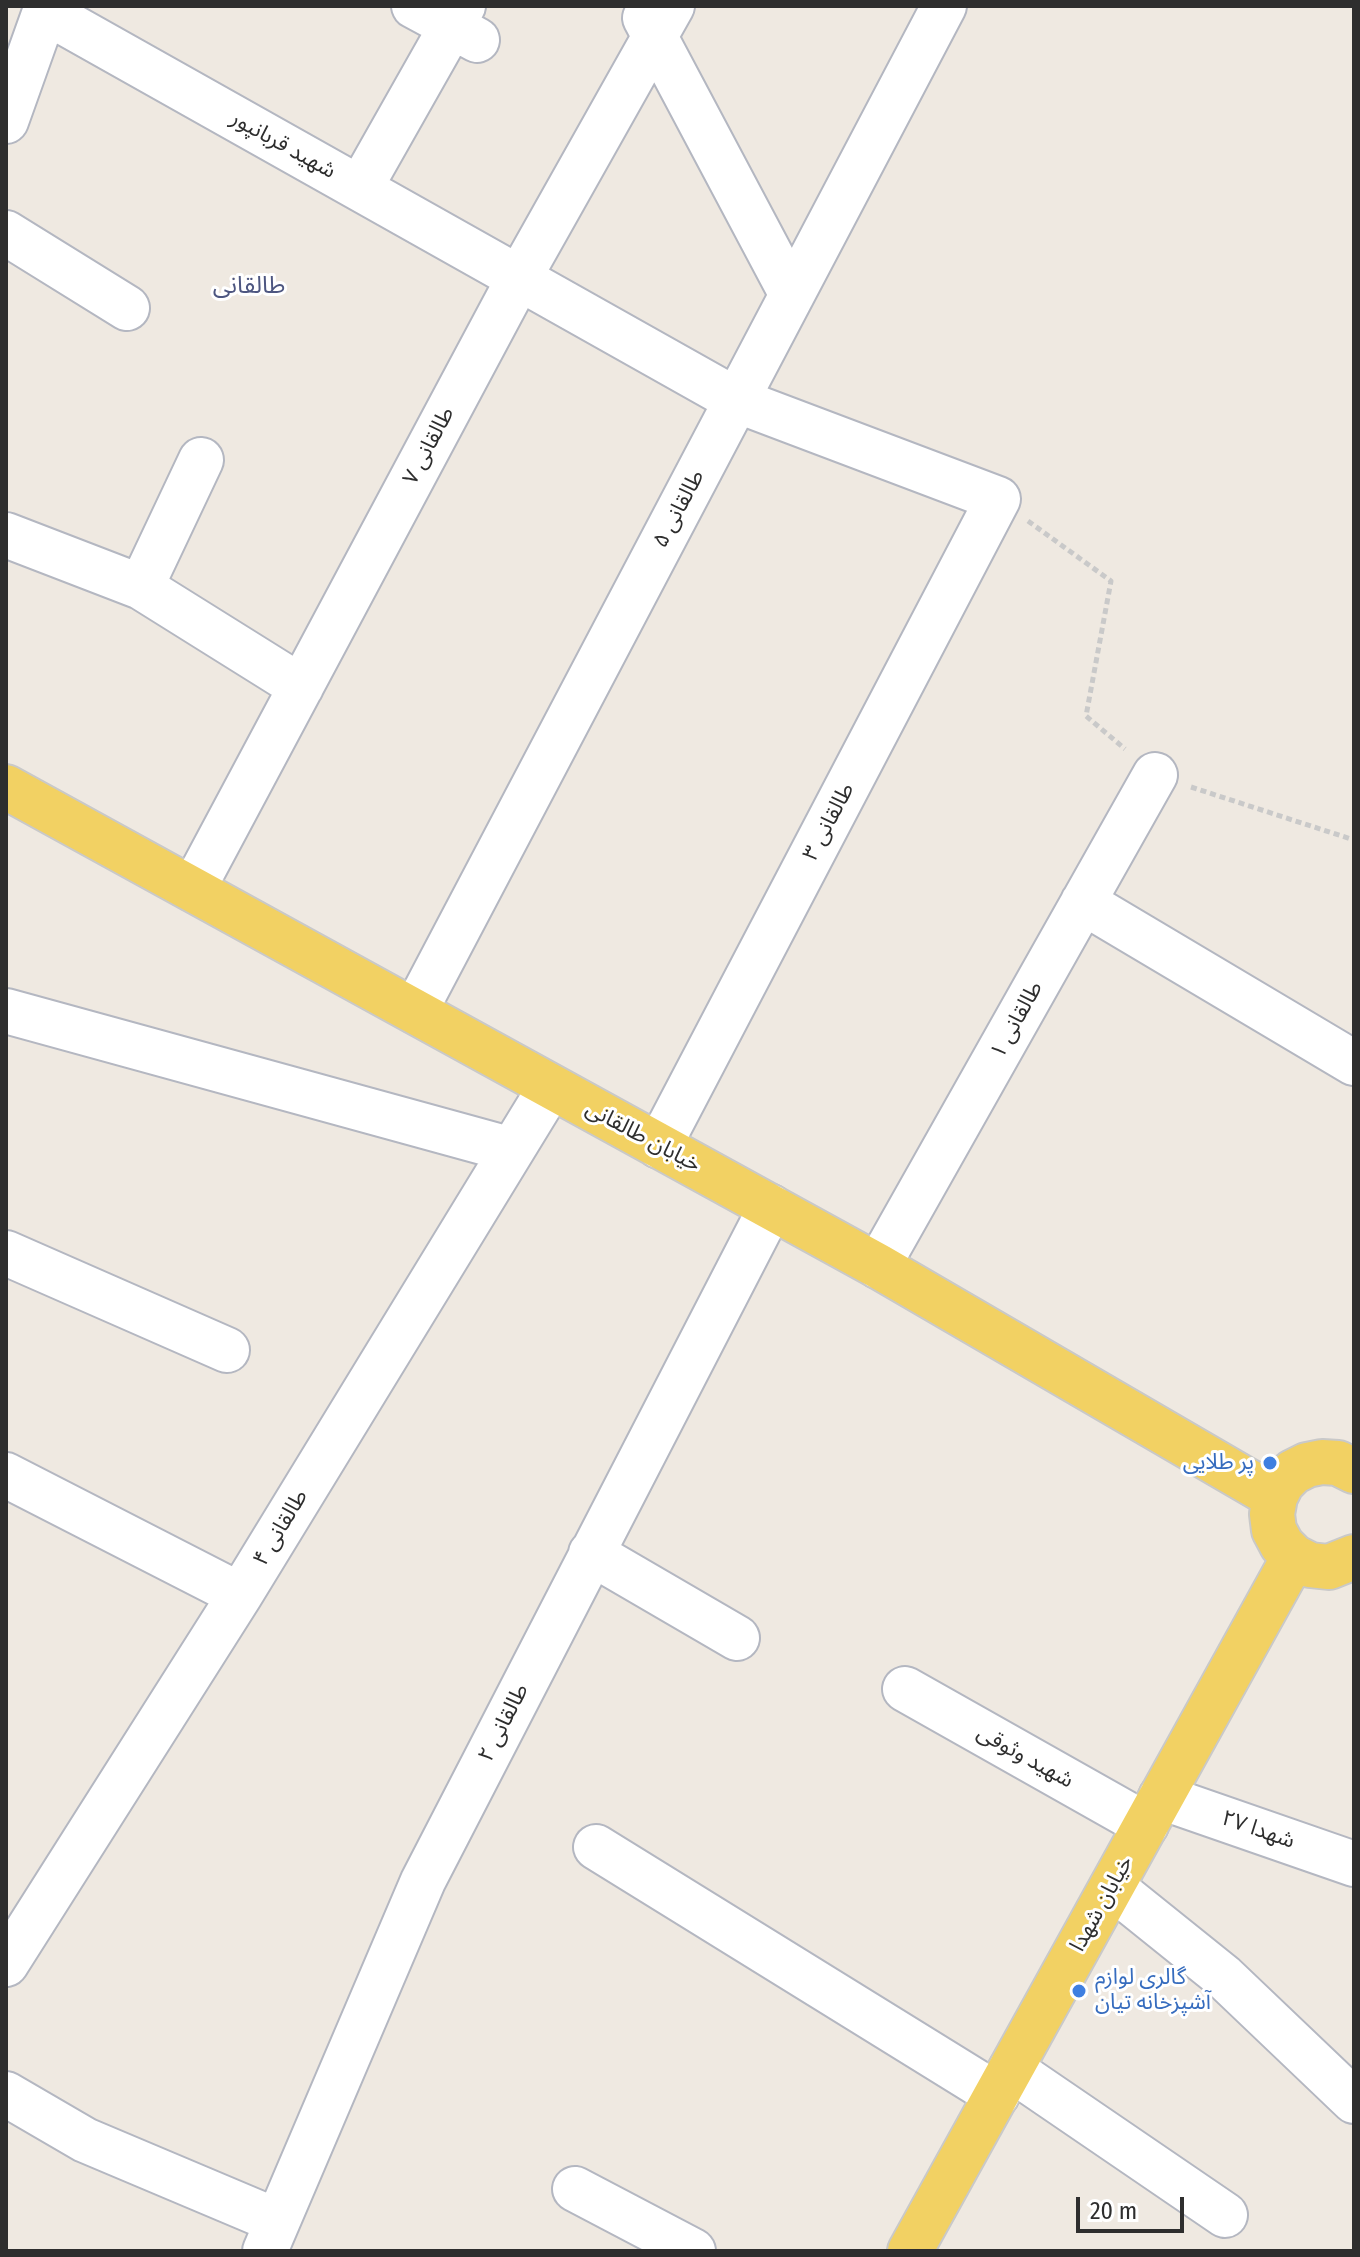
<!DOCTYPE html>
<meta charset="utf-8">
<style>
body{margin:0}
#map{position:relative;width:1360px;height:2257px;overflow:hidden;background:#efe9e1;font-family:"Fira Sans Condensed",sans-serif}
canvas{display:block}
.frame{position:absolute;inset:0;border:8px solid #2e2e2e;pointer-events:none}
.scale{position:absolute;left:1076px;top:2197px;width:108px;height:36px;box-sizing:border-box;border:4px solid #2e2e2e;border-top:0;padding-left:10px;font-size:24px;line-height:28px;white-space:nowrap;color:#2e2e2e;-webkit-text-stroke:6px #fff;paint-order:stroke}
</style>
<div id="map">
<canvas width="1360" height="2257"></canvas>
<div class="frame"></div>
<div class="scale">20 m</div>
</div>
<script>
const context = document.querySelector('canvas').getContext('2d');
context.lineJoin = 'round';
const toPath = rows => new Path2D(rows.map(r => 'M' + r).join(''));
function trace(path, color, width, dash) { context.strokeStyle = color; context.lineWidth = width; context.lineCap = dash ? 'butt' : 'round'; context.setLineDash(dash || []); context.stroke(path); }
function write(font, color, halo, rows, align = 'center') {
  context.font = font + ' "Fira Sans Condensed","Noto Sans Arabic",sans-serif'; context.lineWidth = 6; context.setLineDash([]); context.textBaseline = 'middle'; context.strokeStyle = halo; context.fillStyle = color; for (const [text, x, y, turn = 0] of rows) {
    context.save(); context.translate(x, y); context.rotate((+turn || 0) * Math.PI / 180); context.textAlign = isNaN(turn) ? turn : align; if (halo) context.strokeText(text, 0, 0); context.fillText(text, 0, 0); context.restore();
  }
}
const minor = toPath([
 [414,6,477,40],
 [46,12,736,400,998,499,659,1146],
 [645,18,792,295],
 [6,121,47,6],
 [360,188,463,6],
 [6,233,127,308],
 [6,535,141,587,301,687],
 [141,587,201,460],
 [193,889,519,278,672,6],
 [1083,902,1354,1063],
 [6,1011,512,1150],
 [415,1011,944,6],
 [6,1253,227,1350],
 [878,1266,1155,775],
 [6,1475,240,1595],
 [591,1553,737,1638],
 [905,1689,1146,1825],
 [1161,1797,1354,1864],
 [596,1847,997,2095],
 [1112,1887,1224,1977,1354,2101],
 [6,1964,240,1595,550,1088],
 [1011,2069,1225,2215],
 [6,2094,85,2140,277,2221],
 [575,2189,693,2251],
 [265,2251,423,1881,771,1207]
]);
const major = toPath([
 [6,787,878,1266,1275,1497],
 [1354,1471,1338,1463,1322,1462,1307,1465,1293,1472,1282,1483,1275,1497,1272,1514,1274,1530,1282,1545,1294,1557,1310,1565,1329,1567,1354,1557],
 [910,2251,1294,1557]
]);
trace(minor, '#b4b7c1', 48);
trace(major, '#c9c9c9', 48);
trace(toPath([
 [1028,521,1111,581,1086,716,1125,749],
 [1191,787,1354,840]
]), '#c9c9c9', 5, [6, 4]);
trace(minor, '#fff', 44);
trace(major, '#f2d163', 44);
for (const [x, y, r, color] of [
 [1270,1463,8,"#3f7fe0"],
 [1079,1991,8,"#3f7fe0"]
]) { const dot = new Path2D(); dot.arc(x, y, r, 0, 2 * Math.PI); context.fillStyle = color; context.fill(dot); trace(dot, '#fff', 3); }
write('22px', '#2e2e2e', '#fff', [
 ["شهید قربانپور",283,145,29],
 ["طالقانی ۷",429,446,-62],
 ["طالقانی ۵",679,509,-62],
 ["طالقانی ۳",829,822,-62],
 ["طالقانی ۱",1017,1020,-61],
 ["خیابان طالقانی",643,1137,28],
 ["طالقانی ۴",281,1528,-59],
 ["طالقانی ۲",504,1723,-63],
 ["شهید وثوقی",1025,1757,29],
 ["۲۷ شهدا",1258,1830,19],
 ["خیابان شهدا",1102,1904,-61]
]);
write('22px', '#366cbe', '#fff', [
 ["پر طلایی",1254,1463],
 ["گالری لوازم",1095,1978,"left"],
 ["آشپزخانه تیان",1095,2003,"left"]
], 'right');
write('24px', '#4d5680', '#fff', [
 ["طالقانی",249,286]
]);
</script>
